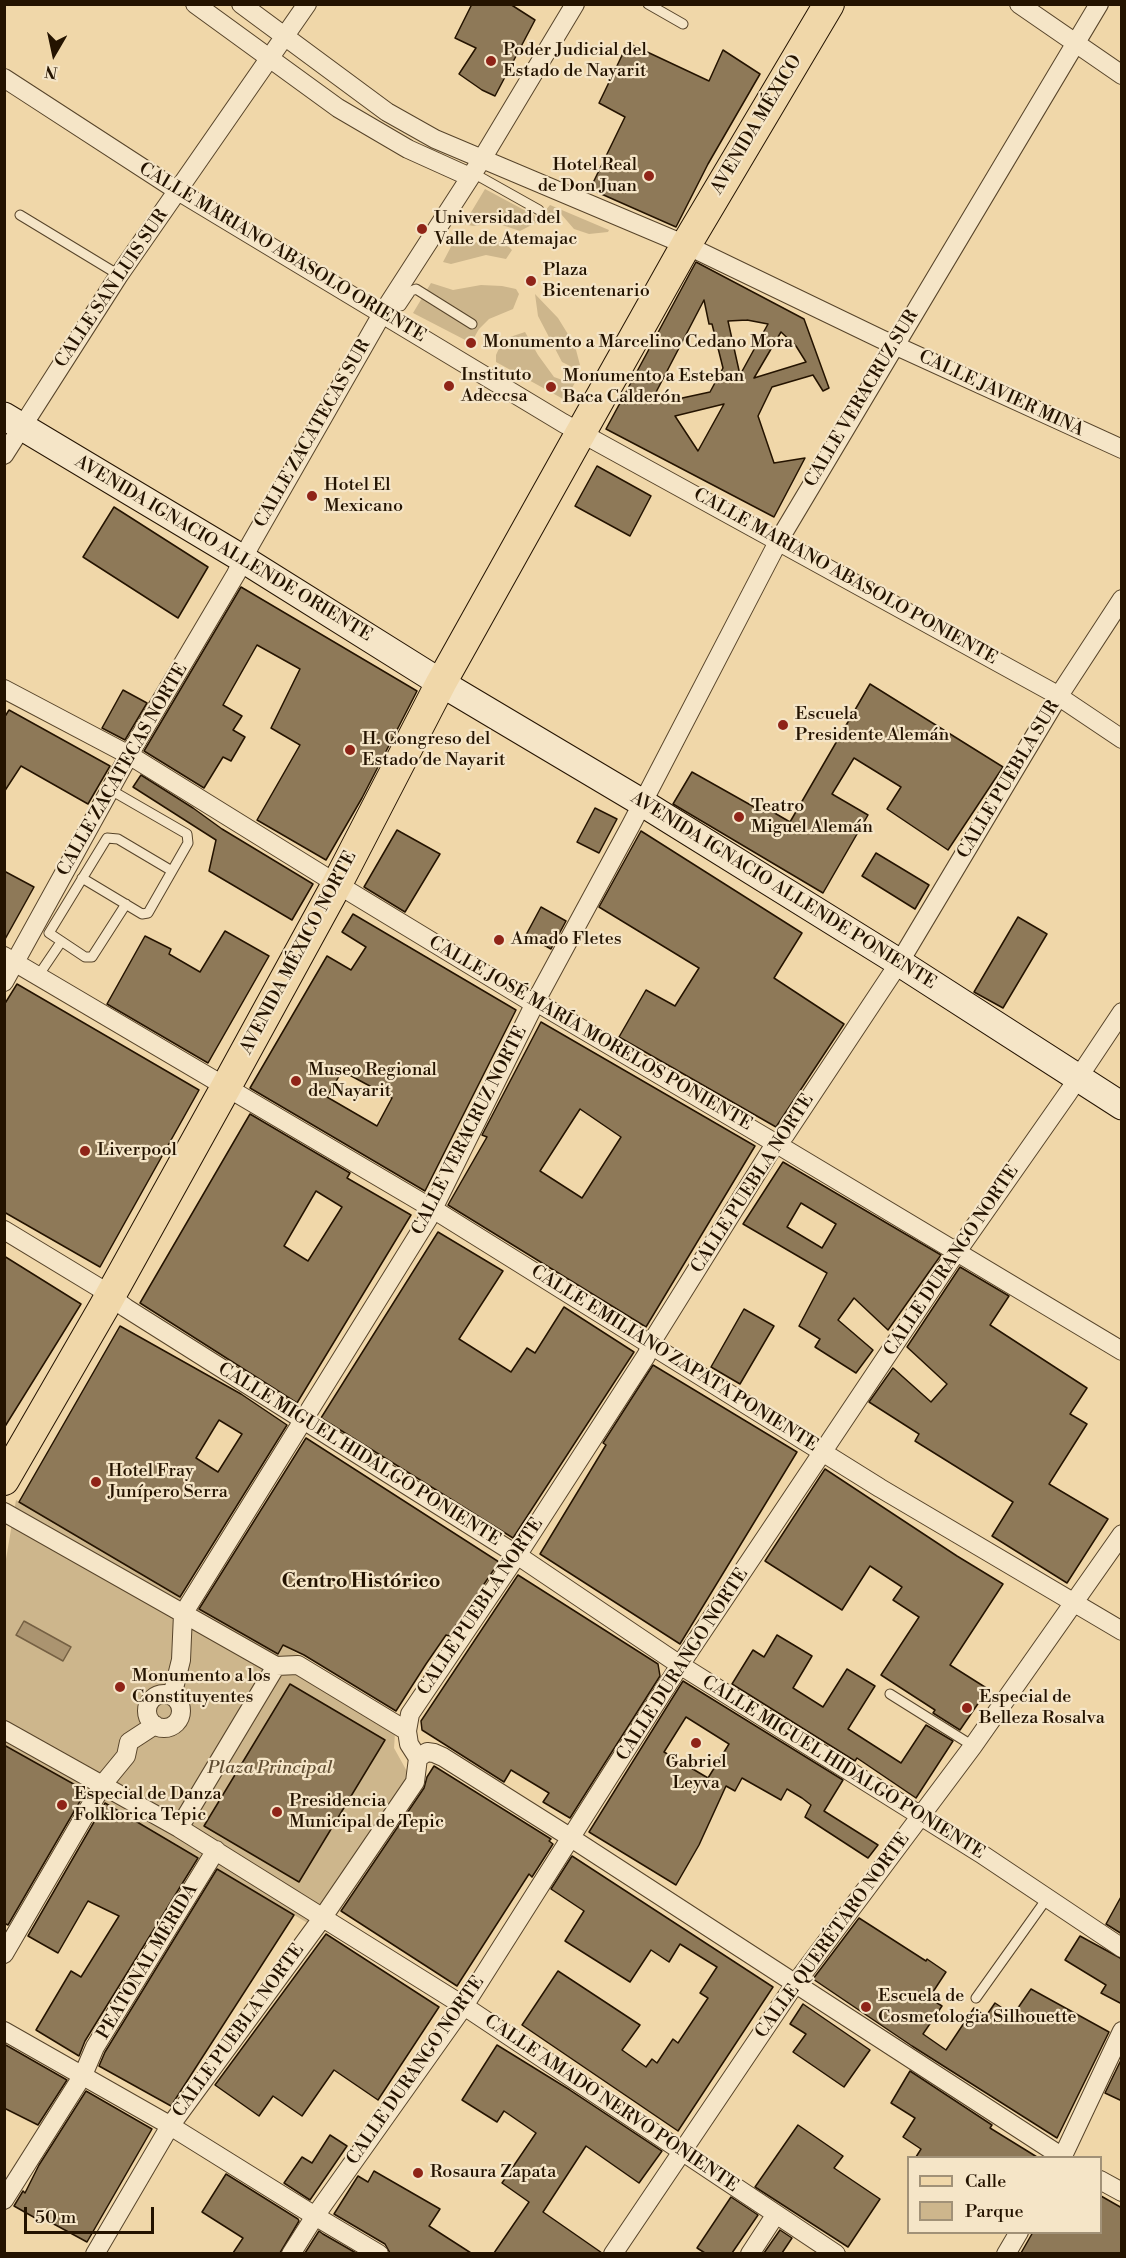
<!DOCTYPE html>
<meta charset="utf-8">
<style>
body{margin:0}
#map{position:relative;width:1126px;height:2258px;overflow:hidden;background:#f0d7a9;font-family:"Libre Bodoni",serif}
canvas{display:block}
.frame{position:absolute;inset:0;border:6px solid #241300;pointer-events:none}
.legend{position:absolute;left:907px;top:2156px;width:195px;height:78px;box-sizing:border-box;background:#f5e5c7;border:2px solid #a19177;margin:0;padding:8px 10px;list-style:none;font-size:18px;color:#241300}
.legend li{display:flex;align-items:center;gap:12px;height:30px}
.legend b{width:30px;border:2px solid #a19177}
.north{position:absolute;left:24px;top:24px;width:60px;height:60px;-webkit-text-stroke:4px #f5e5c7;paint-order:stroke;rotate:189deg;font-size:16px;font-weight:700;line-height:24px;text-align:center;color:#241300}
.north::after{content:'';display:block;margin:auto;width:21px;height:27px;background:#241300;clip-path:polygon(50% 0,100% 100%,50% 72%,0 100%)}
.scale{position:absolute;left:24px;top:2207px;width:130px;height:27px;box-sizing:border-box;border:3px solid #241300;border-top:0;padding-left:8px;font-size:18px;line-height:21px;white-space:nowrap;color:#241300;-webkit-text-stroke:4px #f5e5c7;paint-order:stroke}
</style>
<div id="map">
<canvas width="1126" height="2258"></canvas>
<div class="frame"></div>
<ul class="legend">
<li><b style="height:8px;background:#f0d7a9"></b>Calle</li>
<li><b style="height:16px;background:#cdb68c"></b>Parque</li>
</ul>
<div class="north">N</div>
<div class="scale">50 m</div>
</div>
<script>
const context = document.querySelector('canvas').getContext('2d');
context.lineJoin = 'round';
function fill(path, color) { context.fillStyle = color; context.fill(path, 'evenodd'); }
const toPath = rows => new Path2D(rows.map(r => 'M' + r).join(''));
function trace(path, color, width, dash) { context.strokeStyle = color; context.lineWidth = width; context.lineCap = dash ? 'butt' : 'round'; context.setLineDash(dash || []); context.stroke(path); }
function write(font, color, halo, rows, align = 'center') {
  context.font = font + ' "Libre Bodoni",serif'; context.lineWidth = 4.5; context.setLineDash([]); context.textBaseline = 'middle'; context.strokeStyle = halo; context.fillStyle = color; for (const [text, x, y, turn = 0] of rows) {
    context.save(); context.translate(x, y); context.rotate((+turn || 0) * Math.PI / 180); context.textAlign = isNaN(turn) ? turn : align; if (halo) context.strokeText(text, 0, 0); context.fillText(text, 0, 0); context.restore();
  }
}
fill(toPath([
 [485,189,539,218,550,205,609,230,608,232,589,234,574,229,561,214,551,215,520,231,496,223,473,226,464,224],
 [456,237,463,242,470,243,496,240,505,243,512,250,506,259,486,255,451,264,443,262],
 [431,283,453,290,481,285,502,286,516,289,519,294,513,309,489,319,479,329,471,343,413,313],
 [535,294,558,318,566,331,575,346,580,365,572,367,562,362,538,316],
 [525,332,538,355,554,377,565,381,576,381,565,400,496,362,496,355,501,344,507,338],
 [16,1500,277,1654,283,1645,403,1718,395,1733,394,1748,409,1775,311,1925,90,1794,5,1745,5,1565]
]), '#cdb68c');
const water = toPath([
 [24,1621,71,1647,63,1661,16,1635,24,1621]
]);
fill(water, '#ab9470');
trace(water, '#756043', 1.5);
const building = toPath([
 [472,4,510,4,535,20,495,96,482,90,459,74,476,48,455,38,472,4],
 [628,43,709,81,723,50,760,74,708,164,676,227,590,189,625,117,599,103,628,43],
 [696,262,804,319,829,388,823,391,813,375,772,387,758,416,774,463,805,458,774,517,606,429,696,262],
 [704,300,709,324,712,324,723,368,710,392,673,400,673,393,653,398,704,300],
 [747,320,768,324,740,375,728,321,747,320],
 [781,332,796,346,806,362,754,378,781,332],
 [724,404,698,451,675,416,724,404],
 [597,466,651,496,630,536,575,506,597,466],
 [114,507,208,567,178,618,83,557,114,507],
 [241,587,417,691,362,798,326,860,257,820,300,745,271,728,300,669,257,645,223,705,242,716,233,730,245,737,231,761,223,757,204,788,144,751,241,587],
 [870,684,1003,767,948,850,887,809,901,787,854,758,832,794,868,815,823,893,673,804,692,772,763,812,766,808,790,822,870,684],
 [123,690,147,703,125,740,102,728,123,690],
 [9,710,110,766,88,804,21,766,4,792,4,718,9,710],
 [141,775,193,808,222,829,313,884,292,920,209,871,216,840,133,787,141,775],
 [595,808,617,819,599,853,577,842,595,808],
 [397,830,440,854,405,912,364,887,397,830],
 [641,831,802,933,774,978,844,1024,776,1127,619,1037,646,990,675,1006,699,968,599,907,641,831],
 [876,853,929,885,915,909,862,876,876,853],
 [4,871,34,887,4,941,4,871],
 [541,907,566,921,551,949,526,935,541,907],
 [353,914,516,1010,425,1191,250,1088,327,956,351,970,366,947,342,932,353,914],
 [342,1071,392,1098,377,1126,327,1097,342,1071],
 [1018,917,1047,934,1003,1008,974,992,1018,917],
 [225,931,269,956,208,1063,107,1004,145,936,171,949,169,954,200,972,225,931],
 [17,984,199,1090,100,1267,4,1212,4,1005,17,984],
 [541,1022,755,1146,646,1327,448,1205,487,1137,482,1135,541,1022],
 [580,1109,621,1137,582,1198,540,1171,580,1109],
 [250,1114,350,1173,347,1178,411,1215,297,1403,140,1303,250,1114],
 [316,1191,342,1207,308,1261,284,1246,316,1191],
 [783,1162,941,1255,888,1330,854,1298,838,1320,873,1350,856,1373,815,1347,820,1339,799,1326,827,1273,743,1224,783,1162],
 [801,1203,836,1224,822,1248,787,1227,801,1203],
 [438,1232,503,1271,459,1339,511,1372,527,1348,535,1353,564,1307,634,1352,513,1538,321,1418,438,1232],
 [4,1256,81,1304,4,1428,4,1256],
 [960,1267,1009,1296,990,1325,1087,1388,1070,1414,1087,1424,1049,1484,1108,1519,1067,1583,992,1536,1013,1502,915,1441,919,1434,869,1402,893,1368,931,1402,947,1384,907,1347,960,1267],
 [744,1309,774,1326,740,1384,711,1367,744,1309],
 [120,1326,241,1394,287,1425,180,1597,19,1502,120,1326],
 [219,1420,242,1434,218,1472,196,1458,219,1420],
 [653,1365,797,1452,680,1644,540,1554,606,1445,603,1443,653,1365],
 [306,1438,499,1562,449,1636,446,1635,426,1664,396,1711,304,1655,283,1645,278,1654,199,1609,306,1438],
 [825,1469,957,1556,1003,1584,950,1665,988,1689,960,1730,933,1713,935,1710,881,1675,919,1617,893,1600,902,1587,870,1566,842,1610,765,1561,825,1469],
 [518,1575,658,1664,660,1676,570,1818,543,1802,549,1793,511,1770,504,1782,422,1730,421,1721,518,1575],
 [777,1635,812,1656,793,1688,823,1707,847,1669,875,1686,848,1729,901,1763,926,1725,953,1741,916,1798,857,1758,855,1761,732,1684,753,1650,764,1657,777,1635],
 [683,1681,843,1780,824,1811,878,1845,868,1858,805,1817,811,1805,802,1798,787,1789,781,1800,742,1778,735,1791,726,1786,699,1845,676,1885,589,1832,683,1681],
 [686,1717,729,1744,708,1778,664,1752,686,1717],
 [290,1684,385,1740,299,1882,204,1826,290,1684],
 [4,1745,86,1791,8,1925,4,1923,4,1745],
 [434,1766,551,1839,549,1841,553,1844,532,1877,529,1874,457,1986,341,1911,424,1788,427,1777,434,1766],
 [105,1803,198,1858,85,2041,79,2056,36,2030,71,1971,81,1977,119,1916,88,1901,58,1953,28,1936,105,1803],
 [572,1856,773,1987,678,2131,522,2025,558,1971,640,2025,622,2050,646,2067,652,2059,657,2063,673,2039,678,2043,708,1998,700,1993,717,1967,680,1944,669,1962,651,1950,630,1982,565,1941,584,1911,551,1889,572,1856],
 [217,1869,294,1915,171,2106,99,2066,105,2052,217,1869],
 [1122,1895,1122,1934,1106,1924,1122,1895],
 [859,1918,926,1961,927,1959,946,1972,929,1998,942,2006,923,2034,946,2050,974,2008,986,2016,995,2003,1013,2015,1031,1989,1109,2032,1057,2138,912,2046,813,1979,859,1918],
 [326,1934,439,2007,378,2100,334,2070,302,2116,273,2096,259,2116,215,2085,326,1934],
 [1080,1936,1122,1959,1122,2004,1101,1993,1106,1985,1065,1960,1080,1936],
 [803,2004,870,2050,844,2087,793,2052,806,2034,790,2024,803,2004],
 [4,2044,67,2080,38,2125,4,2108,4,2044],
 [497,2045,570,2090,662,2151,639,2183,586,2146,543,2212,602,2253,494,2253,529,2202,502,2183,536,2133,504,2111,497,2122,462,2100,497,2045],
 [1122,2058,1122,2101,1105,2093,1122,2058],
 [910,2071,992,2125,990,2128,1037,2157,916,2157,921,2149,903,2137,915,2118,891,2103,910,2071],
 [86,2091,152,2129,87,2242,39,2216,37,2219,14,2206,23,2191,25,2193,39,2165,86,2091],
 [798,2125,843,2156,834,2168,880,2199,848,2247,755,2187,798,2125],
 [330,2135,347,2146,310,2200,284,2183,302,2157,312,2163,330,2135],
 [374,2171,440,2209,429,2226,471,2253,390,2253,385,2244,334,2214,358,2176,368,2182,374,2171],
 [226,2174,298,2219,299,2221,280,2253,233,2253,243,2238,202,2212,226,2174],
 [1101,2196,1122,2208,1122,2253,1021,2253,1033,2232,1101,2232,1101,2196],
 [731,2197,758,2215,732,2253,705,2253,697,2248,731,2197],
 [780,2230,792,2238,782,2253,764,2253,780,2230],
 [319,2231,323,2234,356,2253,305,2253,319,2231]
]);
fill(building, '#8e7958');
trace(building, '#241300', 1.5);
const lane = toPath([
 [648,4,683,24],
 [473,173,539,210],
 [20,215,119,275],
 [390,302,397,306,401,306,411,291,416,289,472,324],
 [82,878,142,914,148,913,188,843,187,834,109,789],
 [126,904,92,957,85,957,49,933,107,838,118,839,172,871],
 [38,976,61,942],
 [890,1694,973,1746],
 [976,1998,1048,1897]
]);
const street = toPath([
 [195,4,338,108,408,149,470,177],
 [241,4,387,112,435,139,686,245,881,339,1122,449],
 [1019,4,1122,75],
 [4,78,178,191,563,423,1052,692,1122,739],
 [4,455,119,275,307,4],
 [4,689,129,755,337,884,528,1000,543,1006,770,1140,1122,1351],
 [4,956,433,1209,880,1488,1122,1631],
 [4,982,133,748,236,574,250,545,382,314,482,159,575,4],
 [4,1230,98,1287,126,1308,511,1551,680,1665,980,1853,1122,1948],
 [4,1512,276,1666,298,1665,407,1731],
 '147 1711a17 17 0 1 1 34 0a17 17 0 1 1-34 0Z',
 [172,1696,181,1660,183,1614,428,1219,539,995,631,825,779,540,1099,4],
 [4,1730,179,1828,464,2006,836,2254],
 [418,1758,427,1752,434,1753,443,1757,565,1834,1064,2158],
 [179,1828,276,1666],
 [4,1954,103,1784,126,1756,129,1742,155,1725],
 [4,2031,164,2122,315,2216,379,2254],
 [1062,2158,1122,2031],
 [1100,2180,1122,2192],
 [4,2200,83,2075,95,2047,216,1850],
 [95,2254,170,2126,323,1917,415,1782,418,1758,409,1744,407,1731,410,1714,522,1548,646,1356,656,1335,770,1152,785,1135,899,963,1058,697,1122,599],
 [291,2254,315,2216,464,2006,680,1665,949,1263,1068,1093,1122,1012],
 [613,2254,795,1984,973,1746,1122,1534],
 [750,2254,776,2214],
 [1006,2254,1019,2232]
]);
const secondary = toPath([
 [4,416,243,559,441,683,641,802,892,958,1122,1106]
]);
const primary = toPath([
 [4,1480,104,1307,226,1087,337,884,441,683,575,443,686,245,829,4]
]);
trace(lane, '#57442a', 11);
trace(street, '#57442a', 20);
trace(secondary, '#241300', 29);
trace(primary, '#241300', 32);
trace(lane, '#f5e5c7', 9);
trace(street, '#f5e5c7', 18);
trace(secondary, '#f5e5c7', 27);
trace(primary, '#f0d7a9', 30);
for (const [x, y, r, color] of [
 [491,61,6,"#8f2418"],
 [649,176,6,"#8f2418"],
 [422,229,6,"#8f2418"],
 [531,281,6,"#8f2418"],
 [471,343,6,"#8f2418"],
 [449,386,6,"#8f2418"],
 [551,387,6,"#8f2418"],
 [312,496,6,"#8f2418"],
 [783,725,6,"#8f2418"],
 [350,750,6,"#8f2418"],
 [739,817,6,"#8f2418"],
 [499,940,6,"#8f2418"],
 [296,1081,6,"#8f2418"],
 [85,1151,6,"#8f2418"],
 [96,1482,6,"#8f2418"],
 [120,1687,6,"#8f2418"],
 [967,1708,6,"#8f2418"],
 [696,1743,6,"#8f2418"],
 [62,1805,6,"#8f2418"],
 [277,1812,6,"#8f2418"],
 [866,2007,6,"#8f2418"],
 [418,2173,6,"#8f2418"]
]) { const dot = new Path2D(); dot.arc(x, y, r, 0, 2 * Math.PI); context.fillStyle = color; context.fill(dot); trace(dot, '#f5e5c7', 2); }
write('18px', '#241300', '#f5e5c7', [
 ["Poder Judicial del",503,51],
 ["Estado de Nayarit",503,72],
 ["Hotel Real",637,166,"right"],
 ["de Don Juan",637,187,"right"],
 ["Universidad del",434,219],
 ["Valle de Atemajac",434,240],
 ["Plaza",543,271],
 ["Bicentenario",543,292],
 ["Monumento a Marcelino Cedano Mora",483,343],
 ["Instituto",461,376],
 ["Adeccsa",461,397],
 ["Monumento a Esteban",563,377],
 ["Baca Calderón",563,398],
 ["Hotel El",324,486],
 ["Mexicano",324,507],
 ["Escuela",795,715],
 ["Presidente Alemán",795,736],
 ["H. Congreso del",362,740],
 ["Estado de Nayarit",362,761],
 ["Teatro",751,807],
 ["Miguel Alemán",751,828],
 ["Amado Fletes",511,940],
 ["Museo Regional",308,1071],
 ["de Nayarit",308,1092],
 ["Liverpool",97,1151],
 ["Hotel Fray",108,1472],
 ["Junípero Serra",108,1493],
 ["Monumento a los",132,1677],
 ["Constituyentes",132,1698],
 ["Especial de",979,1698],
 ["Belleza Rosalva",979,1719],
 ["Gabriel",696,1763,"center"],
 ["Leyva",696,1784,"center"],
 ["Especial de Danza",74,1795],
 ["Folklorica Tepic",74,1816],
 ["Presidencia",289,1802],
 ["Municipal de Tepic",289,1823],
 ["Escuela de",878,1997],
 ["Cosmetologia Silhouette",878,2018],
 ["Rosaura Zapata",430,2173]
], 'left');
write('18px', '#241300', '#f5e5c7', [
 ["AVENIDA MÉXICO",757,125,-59],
 ["CALLE MARIANO ABASOLO ORIENTE",282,253,31],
 ["CALLE SAN LUIS SUR",112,289,-56],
 ["CALLE JAVIER MINA",1001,394,25],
 ["CALLE VERACRUZ SUR",862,399,-59],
 ["CALLE ZACATECAS SUR",313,434,-60],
 ["AVENIDA IGNACIO ALLENDE ORIENTE",223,549,31],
 ["CALLE MARIANO ABASOLO PONIENTE",845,577,29],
 ["CALLE ZACATECAS NORTE",123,770,-60],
 ["CALLE PUEBLA SUR",1009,780,-59],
 ["AVENIDA IGNACIO ALLENDE PONIENTE",783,891,32],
 ["AVENIDA MÉXICO NORTE",299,953,-62],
 ["CALLE JOSÉ MARÍA MORELOS PONIENTE",590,1034,30],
 ["CALLE VERACRUZ NORTE",470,1131,-63],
 ["CALLE PUEBLA NORTE",753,1184,-57],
 ["CALLE DURANGO NORTE",952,1261,-56],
 ["CALLE EMILIANO ZAPATA PONIENTE",674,1359,32],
 ["CALLE MIGUEL HIDALGO PONIENTE",359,1455,32],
 ["CALLE PUEBLA NORTE",481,1607,-56],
 ["CALLE DURANGO NORTE",683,1665,-57],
 ["CALLE MIGUEL HIDALGO PONIENTE",843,1768,32],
 ["CALLE QUERÉTARO NORTE",833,1936,-54],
 ["PEATONAL MÉRIDA",148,1962,-59],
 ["CALLE PUEBLA NORTE",239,2031,-54],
 ["CALLE DURANGO NORTE",416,2071,-55],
 ["CALLE AMADO NERVO PONIENTE",611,2104,34]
]);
write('italic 18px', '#5f4c31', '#f5e5c7', [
 ["Plaza Principal",270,1769]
]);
write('bold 20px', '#241300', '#f5e5c7', [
 ["Centro Histórico",361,1582]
]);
</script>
